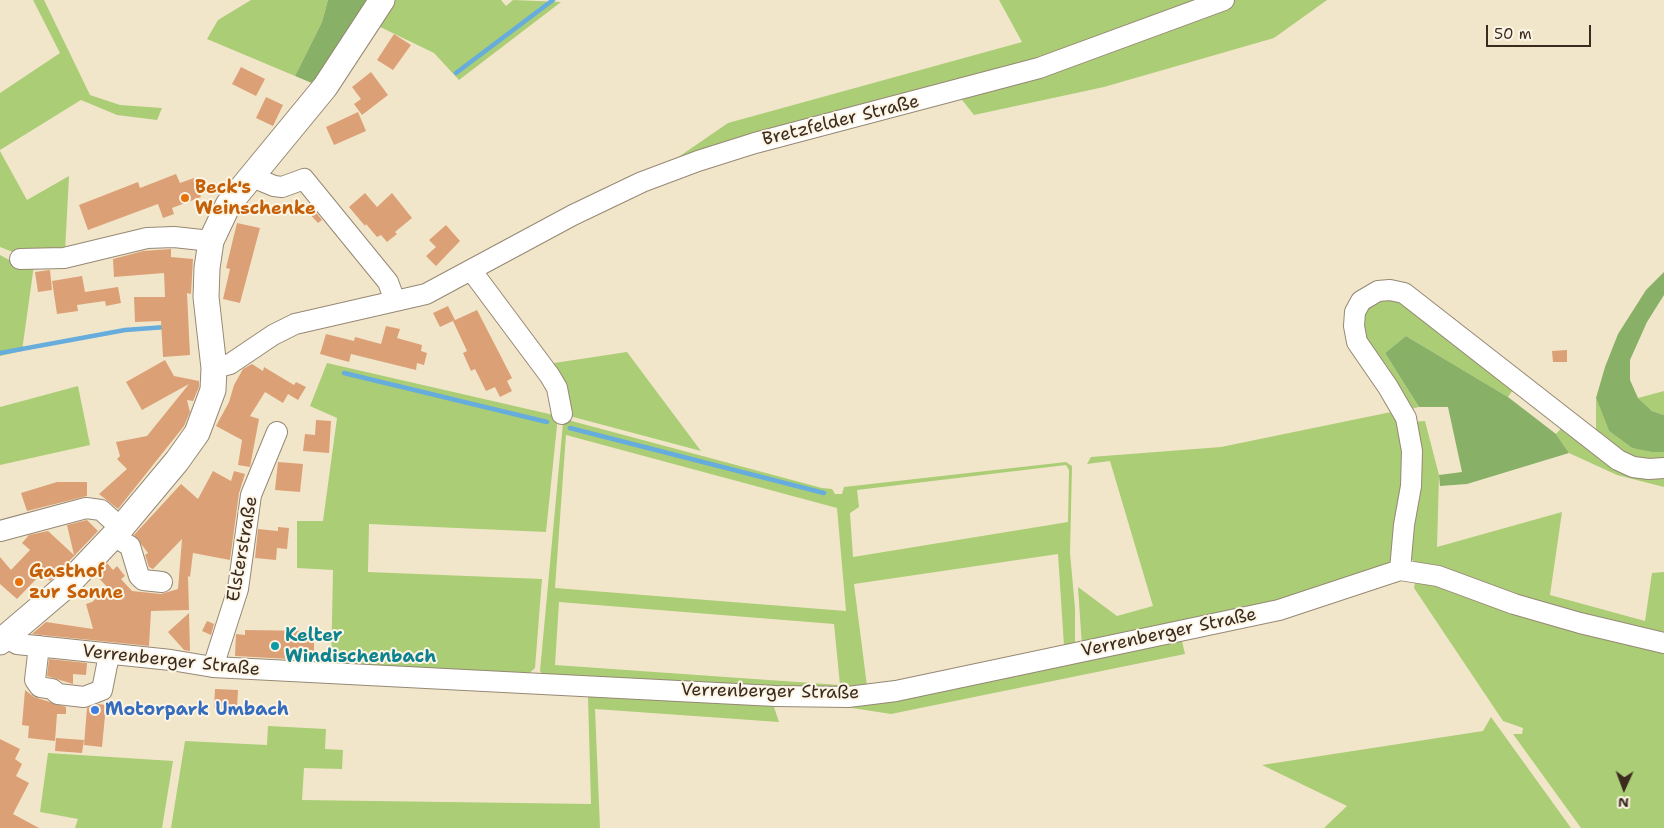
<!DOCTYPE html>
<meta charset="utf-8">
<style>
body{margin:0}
#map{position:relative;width:1664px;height:828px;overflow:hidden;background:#f2e6ca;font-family:"Shantell Sans",sans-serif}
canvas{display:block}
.north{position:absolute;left:1599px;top:763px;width:50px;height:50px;-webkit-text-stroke:4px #fcf5e5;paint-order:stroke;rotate:182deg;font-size:14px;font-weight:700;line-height:20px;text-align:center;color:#3b2a1e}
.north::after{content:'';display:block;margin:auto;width:18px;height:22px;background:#3b2a1e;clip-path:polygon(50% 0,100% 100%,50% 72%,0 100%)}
.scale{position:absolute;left:1486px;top:25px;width:105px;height:22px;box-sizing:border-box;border:2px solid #3b2a1e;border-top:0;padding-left:6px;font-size:15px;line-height:18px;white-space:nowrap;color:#3b2a1e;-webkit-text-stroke:4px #fcf5e5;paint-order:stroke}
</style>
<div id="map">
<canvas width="1664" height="828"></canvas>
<div class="north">N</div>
<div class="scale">50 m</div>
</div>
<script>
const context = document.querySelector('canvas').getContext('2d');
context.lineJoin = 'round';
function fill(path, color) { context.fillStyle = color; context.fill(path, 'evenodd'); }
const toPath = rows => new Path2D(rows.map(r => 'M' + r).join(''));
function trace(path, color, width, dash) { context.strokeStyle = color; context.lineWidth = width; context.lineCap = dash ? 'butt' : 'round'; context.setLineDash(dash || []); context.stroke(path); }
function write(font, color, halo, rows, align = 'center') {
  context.font = font + ' "Shantell Sans",sans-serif'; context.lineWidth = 4; context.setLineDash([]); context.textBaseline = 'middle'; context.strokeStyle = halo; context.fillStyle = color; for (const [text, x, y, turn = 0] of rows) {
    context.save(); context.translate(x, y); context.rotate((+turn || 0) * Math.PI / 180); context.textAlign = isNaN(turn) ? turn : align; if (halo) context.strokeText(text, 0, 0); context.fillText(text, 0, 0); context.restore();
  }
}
fill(toPath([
 [33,0,44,0,90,95,120,105,162,108,157,120,117,115,81,100,0,150,0,93,60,53],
 [251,0,328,0,322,22,295,76,207,39,218,20],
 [391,0,501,0,506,6,513,0,561,2,459,80,434,53,374,24],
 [999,0,1327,0,1274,38,1104,87,974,115,955,91,642,182,728,123,1022,42],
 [0,151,27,200,69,176,65,252,23,256,0,247],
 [0,255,11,261,34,265,22,351,0,356],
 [1391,296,1515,387,1508,397,1406,336,1385,353,1419,407,1407,410,1362,335,1363,309],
 [627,352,701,451,562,414,541,365],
 [327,363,558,416,546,532,369,524,368,572,542,579,535,668,526,676,331,669,333,570,297,568,297,521,323,521,337,418,310,406],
 [78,386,90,445,0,465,0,407],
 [1664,391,1664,415,1652,411,1638,398],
 [1596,398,1609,431,1632,448,1664,452,1664,464,1648,465,1602,441,1596,430],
 [1396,411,1409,455,1394,564,1278,605,1082,647,1078,587,1117,616,1153,606,1110,461,1087,464,1091,457,1221,447],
 [568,420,822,488,832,489,835,494,842,494,844,487,1066,462,1072,466,1070,553,1075,608,1075,645,844,692,544,677,540,671,563,423],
 [566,435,837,508,846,611,555,588],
 [1066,465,1069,470,1068,522,853,557,850,513,859,507,857,490],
 [1058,554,1064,646,867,686,854,584],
 [559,602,834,624,840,685,555,665],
 [1425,421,1439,475,1437,547,1562,512,1550,595,1645,621,1652,573,1664,572,1664,638,1435,571,1412,560,1408,551,1411,422],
 [1564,425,1664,474,1664,487,1617,475,1569,453,1556,434],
 [1416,578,1664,647,1664,828,1581,828,1513,734,1522,734,1523,728,1503,721,1414,588],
 [1181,637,1185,654,891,714,839,706],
 [588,697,768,701,774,707,779,722,595,709,600,828,171,828,185,741,267,745,268,726,326,729,325,749,343,750,342,769,304,768,302,800,591,804],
 [1491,717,1571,828,1324,828,1347,806,1262,765,1483,731],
 [48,753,173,761,162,828,75,828,78,819,40,812]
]), '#abcd76');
fill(toPath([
 [328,0,376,0,319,86,295,76,322,22],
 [1664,272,1664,295,1647,322,1630,360,1630,380,1638,398,1652,411,1664,415,1664,452,1653,452,1632,448,1609,431,1596,398,1605,367,1618,334,1646,290],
 [1406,336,1508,397,1556,434,1569,453,1467,484,1440,486,1439,475,1462,472,1448,407,1419,407,1385,353]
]), '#88b067');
trace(toPath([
 [456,73,553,0],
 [0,353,125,330,166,327],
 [344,373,547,422],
 [570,428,824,493]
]), '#66acdc', 4.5);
fill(toPath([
 [394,34,411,45,393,70,377,60],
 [241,67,265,79,256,96,232,84],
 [371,72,388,95,362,115,354,104,361,99,352,87],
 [266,97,283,105,273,126,256,118],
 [358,112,366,131,334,145,326,127],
 [176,174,180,183,194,178,201,197,172,208,174,214,163,218,158,204,88,230,79,205,138,182,140,188],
 [365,193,377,207,392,193,412,218,395,232,397,234,387,242,381,235,377,237,366,224,365,226,349,207],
 [310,205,322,220,318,223,305,209],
 [237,223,260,228,240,303,223,299,230,269,226,268],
 [446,225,460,241,436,266,426,256,436,247,429,240],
 [171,249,171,257,193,259,191,294,187,293,190,355,163,357,161,321,135,322,134,297,165,297,164,273,114,277,113,259,143,251],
 [50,270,52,290,38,292,35,272],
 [82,276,85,292,118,287,121,303,106,306,105,301,77,305,78,311,57,314,52,281],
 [448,306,455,320,440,327,433,313],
 [477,310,512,378,507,381,512,391,500,397,495,387,486,391,475,369,471,371,463,353,467,351,453,321],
 [386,326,400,329,397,338,422,345,421,351,427,353,424,365,417,363,416,370,351,354,349,362,320,354,326,334,354,341,355,337,381,344],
 [1567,350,1567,362,1553,362,1552,351],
 [165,360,174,376,199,381,199,387,193,401,187,400,190,412,184,426,118,509,99,494,127,469,117,459,120,456,116,442,147,436,189,384,142,410,126,382],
 [252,364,263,371,264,367,294,385,296,382,306,387,298,400,288,394,283,403,265,392,250,416,259,419,250,467,238,465,242,440,216,426,229,402,234,385,243,369],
 [316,420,331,421,329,453,303,451,305,434,315,435],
 [278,462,303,464,300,492,275,490],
 [213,471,231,481,234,471,245,474,239,493,230,560,193,553,190,577,188,576,189,610,151,611,149,646,32,634,46,622,93,629,86,604,92,602,108,588,96,575,107,563,113,570,117,566,125,576,121,579,132,591,161,594,178,589,182,539,153,569,149,567,145,555,148,553,134,535,181,484,198,499],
 [57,482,87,482,87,496,27,511,21,493],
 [87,520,98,531,50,581,42,573,17,599,0,584,0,557,11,570,30,550,22,543,29,535,48,531,74,555,67,525],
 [278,527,289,528,287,549,277,548,276,560,255,558,258,529,278,531],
 [189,613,190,651,184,650,168,632],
 [207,621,214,624,211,635,202,631],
 [245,630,314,631,314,658,289,659,235,656,236,634,245,635],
 [49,659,87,663,86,675,73,674,73,684,47,676],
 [215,689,238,690,237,709,214,708],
 [25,690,34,697,66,707,66,714,57,714,55,741,28,738,29,726,22,725],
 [98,704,106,705,102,747,84,745,87,708],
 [56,738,84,740,82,753,55,751],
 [0,739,20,749,15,759,22,764,16,776,29,783,13,814,39,828,0,828]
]), '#dca076');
const minor = toPath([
 [250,176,274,186,282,187,304,179,388,282,395,301],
 [20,259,64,258,147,238,174,237,211,241],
 [471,270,550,376,557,388,562,414],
 [214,368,230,364,273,335,295,324,426,294,573,215,642,182,698,161,755,143,1039,68,1224,0],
 [0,531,86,508,101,510,121,528],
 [113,536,130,546,139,576,143,580,162,582],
 [1400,570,1404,525,1411,486,1412,451,1406,418,1388,387,1357,342,1354,326,1355,312,1361,301,1378,291,1390,290,1404,293,1618,460,1633,467,1649,469,1664,468],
 [5,636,17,644,171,660,213,667,775,696,848,697,896,691,1279,610,1400,570,1438,576,1514,604,1580,623,1664,643],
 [39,646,35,680,40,687,52,689,58,694,84,697,102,690,109,655],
 [213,667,238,589,251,495,277,432]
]);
const major = toPath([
 [0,642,67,585,121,528,177,461,197,433,213,390,214,368,206,297,207,268,211,241,228,205,325,87,382,0]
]);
trace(minor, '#968874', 22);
trace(major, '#968874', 27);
trace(minor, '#fff', 20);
trace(major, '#fff', 25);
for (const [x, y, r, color] of [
 [185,198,5,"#e8710a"],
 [19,582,5,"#e8710a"],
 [275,646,5,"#0f9aa8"],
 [95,710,5,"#3f7fe0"]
]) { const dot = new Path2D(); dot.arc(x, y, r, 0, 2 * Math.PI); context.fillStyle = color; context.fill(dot); trace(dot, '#fcf5e5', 2); }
write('18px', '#3b2a1e', '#fcf5e5', [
 ["Bretzfelder Straße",841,121,-14],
 ["Elsterstraße",243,549,-80],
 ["Verrenberger Straße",1169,633,-12],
 ["Verrenberger Straße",171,661,6],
 ["Verrenberger Straße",770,692,1]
]);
write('bold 18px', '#c56008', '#fcf5e5', [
 ["Beck's",195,188],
 ["Weinschenke",195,209],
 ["Gasthof",29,572],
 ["zur Sonne",29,593]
], 'left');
write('bold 18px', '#0d838f', '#fcf5e5', [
 ["Kelter",285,636],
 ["Windischenbach",285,657]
], 'left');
write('bold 18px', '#366cbe', '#fcf5e5', [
 ["Motorpark Umbach",105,710]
], 'left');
</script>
